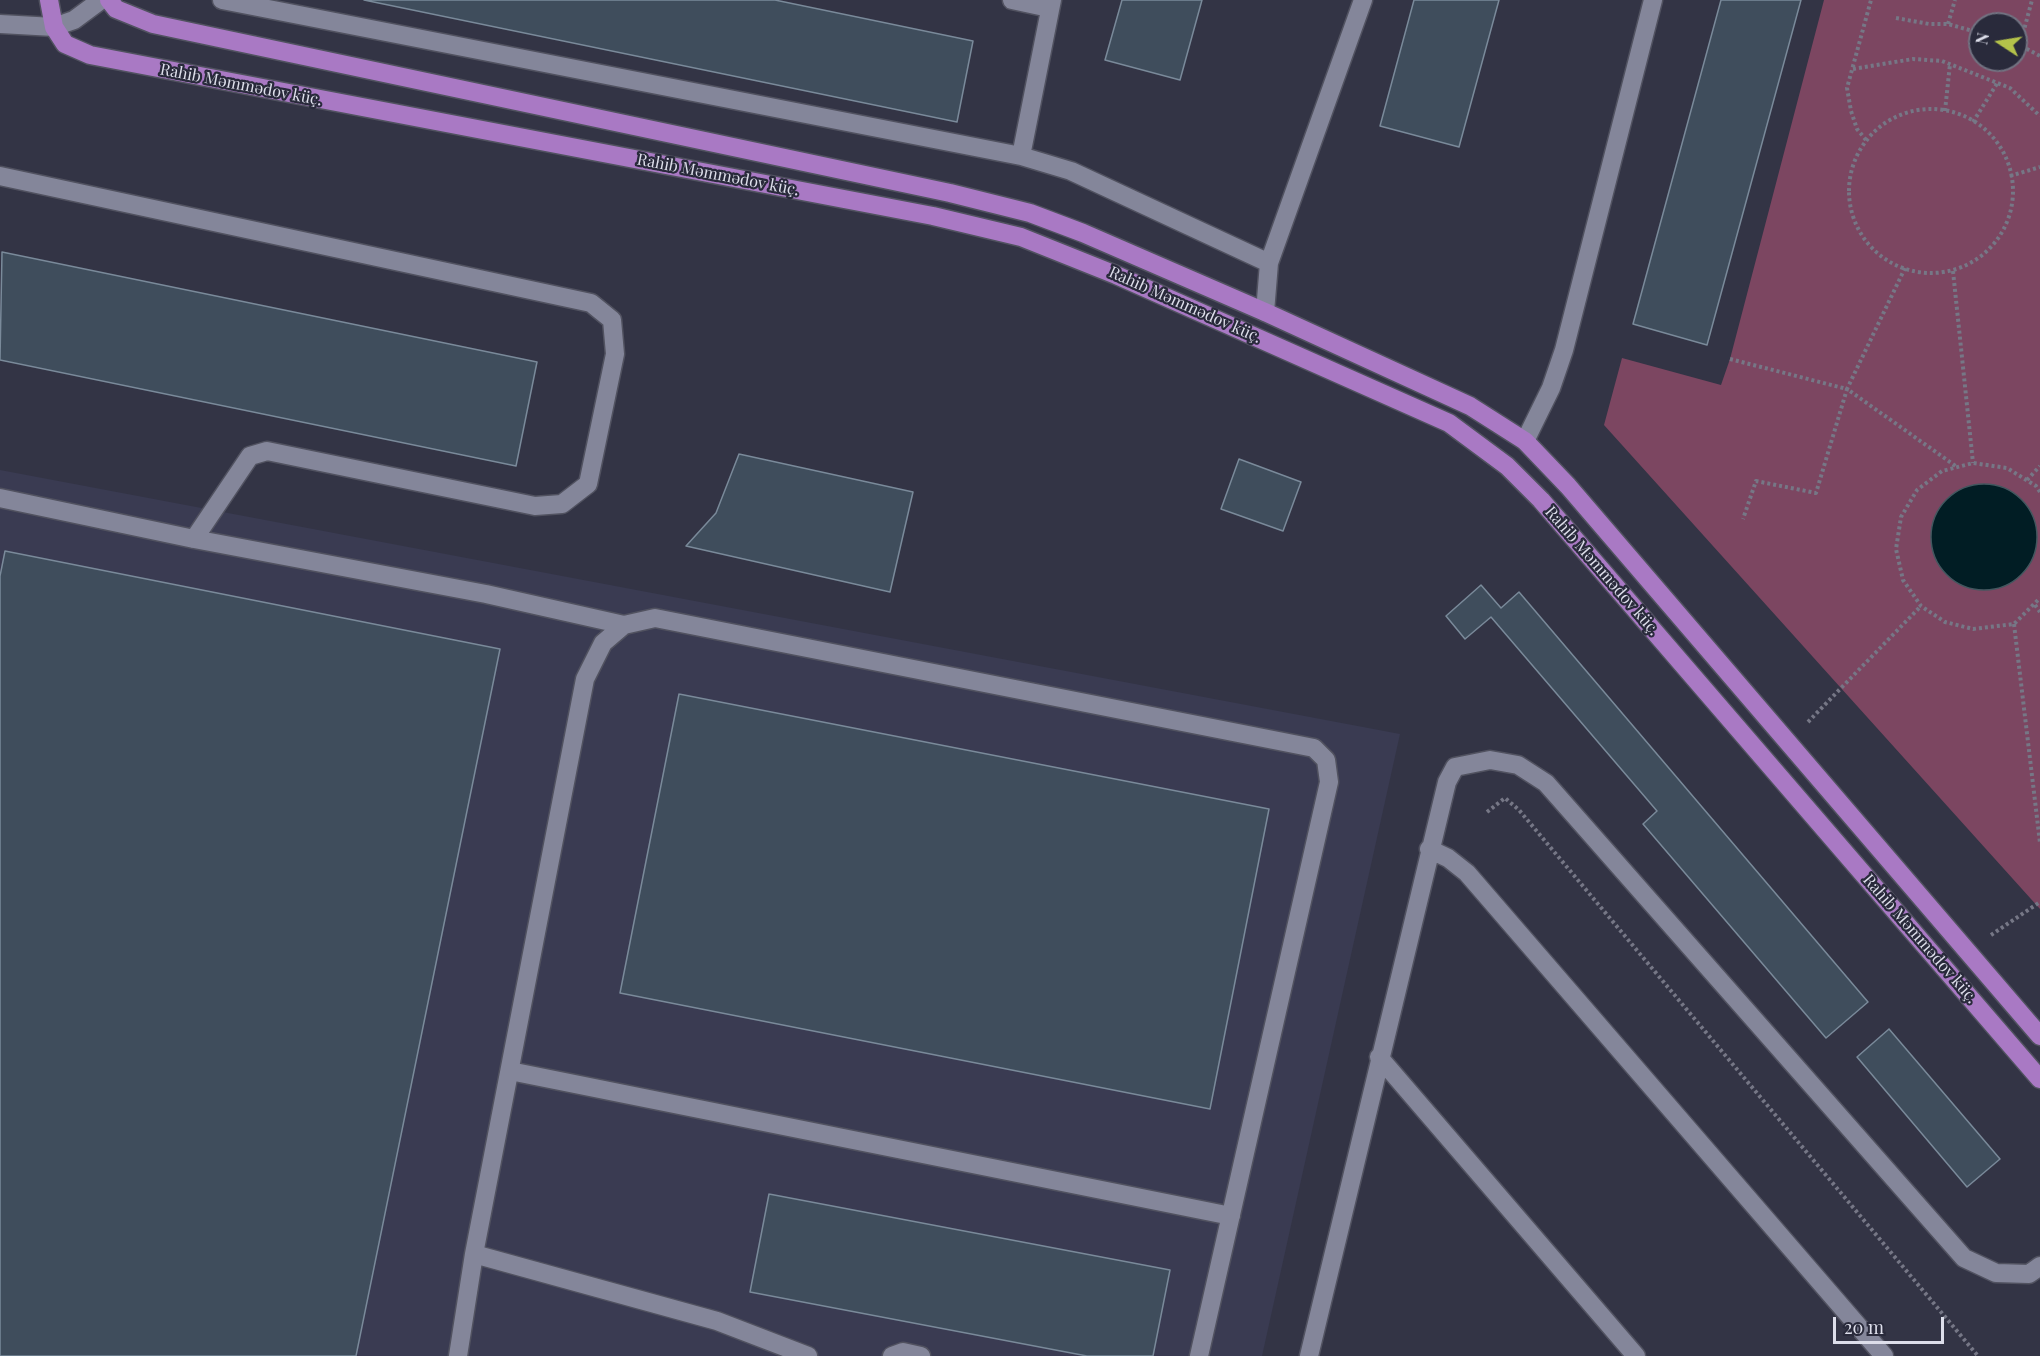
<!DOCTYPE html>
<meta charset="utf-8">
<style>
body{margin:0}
#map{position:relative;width:2040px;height:1356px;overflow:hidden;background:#333445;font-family:"Playfair Display",serif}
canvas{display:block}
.north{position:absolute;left:1968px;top:12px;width:60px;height:60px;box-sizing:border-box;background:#292a3b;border:2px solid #717281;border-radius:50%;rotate:282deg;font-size:16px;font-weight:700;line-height:24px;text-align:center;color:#dddeea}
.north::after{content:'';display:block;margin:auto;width:21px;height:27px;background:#b4c24a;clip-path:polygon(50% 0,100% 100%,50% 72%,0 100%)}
.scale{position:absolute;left:1833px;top:1317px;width:111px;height:27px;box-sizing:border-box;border:3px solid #dddeea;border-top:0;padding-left:8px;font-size:18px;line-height:21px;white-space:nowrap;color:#dddeea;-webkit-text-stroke:4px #292a3b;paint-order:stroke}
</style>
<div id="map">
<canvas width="2040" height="1356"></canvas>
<div class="north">N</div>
<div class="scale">20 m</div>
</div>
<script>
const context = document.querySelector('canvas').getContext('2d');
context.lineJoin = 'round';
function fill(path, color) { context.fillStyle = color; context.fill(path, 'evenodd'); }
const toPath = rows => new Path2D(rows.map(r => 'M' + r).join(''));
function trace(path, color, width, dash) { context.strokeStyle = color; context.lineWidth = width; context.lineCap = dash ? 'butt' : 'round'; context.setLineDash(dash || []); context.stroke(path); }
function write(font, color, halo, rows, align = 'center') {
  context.font = font + ' "Playfair Display",serif'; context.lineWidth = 4.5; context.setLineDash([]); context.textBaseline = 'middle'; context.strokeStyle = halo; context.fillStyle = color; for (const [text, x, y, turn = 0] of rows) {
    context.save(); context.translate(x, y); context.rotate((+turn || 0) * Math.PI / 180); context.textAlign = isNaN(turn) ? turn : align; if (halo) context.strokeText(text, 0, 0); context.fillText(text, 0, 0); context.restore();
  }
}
fill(toPath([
 [0,470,1400,734,1262,1356,0,1356]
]), '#3a3b52');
fill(toPath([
 [1824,0,2040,0,2040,909,1604,425,1622,358,1721,385,1730,359],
 [1980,24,2016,24,2016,60,1980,60]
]), '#7c4661');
const water = toPath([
 '1931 537a53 53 0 1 1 106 0a53 53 0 1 1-106 0Z'
]);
fill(water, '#011d24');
trace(water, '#43575f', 1.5);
const building = toPath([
 [364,0,775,0,973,41,957,122,364,0],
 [1122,0,1202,0,1180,80,1105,60,1122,0],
 [1414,0,1499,0,1459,147,1380,126,1414,0],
 [1721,0,1801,0,1707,345,1633,324,1721,0],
 [2,252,537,362,516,466,0,360,2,252],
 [739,454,913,492,890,592,686,546,716,513,739,454],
 [1239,459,1301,482,1283,531,1221,509,1239,459],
 [5,551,500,649,356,1356,0,1356,0,576,5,551],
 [1481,585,1501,608,1519,592,1868,1002,1826,1038,1643,824,1657,811,1491,617,1465,639,1446,616,1481,585],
 [679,694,1269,809,1210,1109,620,993,679,694],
 [1889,1029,2000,1159,1967,1187,1857,1057,1889,1029],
 [769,1194,1170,1270,1153,1356,1087,1356,750,1292,769,1194]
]);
fill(building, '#3f4d5c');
trace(building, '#7a8a9a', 1.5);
const minor = toPath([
 [222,0,1021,156],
 [1012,0,1049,8],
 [1052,0,1021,156,1071,171,1269,263],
 [0,24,54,27,74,20,101,0],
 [0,176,591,303,612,320,615,354,588,484,562,504,535,506,267,451,250,456,194,539],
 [1265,312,1269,263,1363,0],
 [1525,441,1551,388,1564,350,1653,0],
 [0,498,194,539,486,594,624,625,655,618,1314,748,1326,760,1329,782,1199,1356],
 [1429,849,1448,858,1467,873,1884,1356],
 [1379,1057,1636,1356],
 [510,1071,1231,1216],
 [474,1254,717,1321,808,1356],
 [458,1356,474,1254,585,679,603,643,624,625],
 [892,1356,903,1352,921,1356],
 [1309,1356,1447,782,1455,767,1490,760,1518,765,1546,783,1964,1258,1996,1273,2029,1274,2040,1266]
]);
const major = toPath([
 [49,0,54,27,65,44,90,55,933,216,1021,237,1116,275,1449,423,1507,466,1541,500,2040,1079],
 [109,0,116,9,153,24,950,193,1030,213,1083,233,1265,312,1470,406,1525,441,1568,486,2040,1036]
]);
trace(minor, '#515260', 21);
trace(major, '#515260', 21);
trace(toPath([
 [1896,18,1929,24,1948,24,1980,33],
 [1948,24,1955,0],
 [2016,43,2040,56],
 [2020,45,2032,0],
 [1853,69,1913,59,1942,61,2010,88,2040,116],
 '1849 191a82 82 0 1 1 164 0a82 82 0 1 1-164 0Z',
 [1945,111,1950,64],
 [1973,122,1998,82],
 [1866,140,1857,129,1851,111,1847,88,1871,0],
 [2010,176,2040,167],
 [1905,268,1847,389,1957,467],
 [1953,271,1973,463],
 [1730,359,1847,389,1816,493,1756,481,1743,519],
 [2027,480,2040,466],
 [2040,492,2036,486,2007,468,1973,463,1942,471,1917,490,1901,517,1896,549,1903,580,1921,606,1945,622,1973,629,2014,624,2040,598],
 [2035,605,2040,612],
 [2014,624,2040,843],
 [1808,722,1921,606],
 [1487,812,1505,798,1519,810,1978,1356],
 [1991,935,2040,902]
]), '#767786', 4, [3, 3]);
trace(minor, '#84869a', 18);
trace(major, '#a979c4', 18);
write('16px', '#dddeea', '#292a3b', [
 ["Rahib Məmmədov küç.",241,85,11],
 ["Rahib Məmmədov küç.",718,175,11],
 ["Rahib Məmmədov küç.",1185,305,24],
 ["Rahib Məmmədov küç.",1602,571,49],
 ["Rahib Məmmədov küç.",1920,939,49]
]);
</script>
